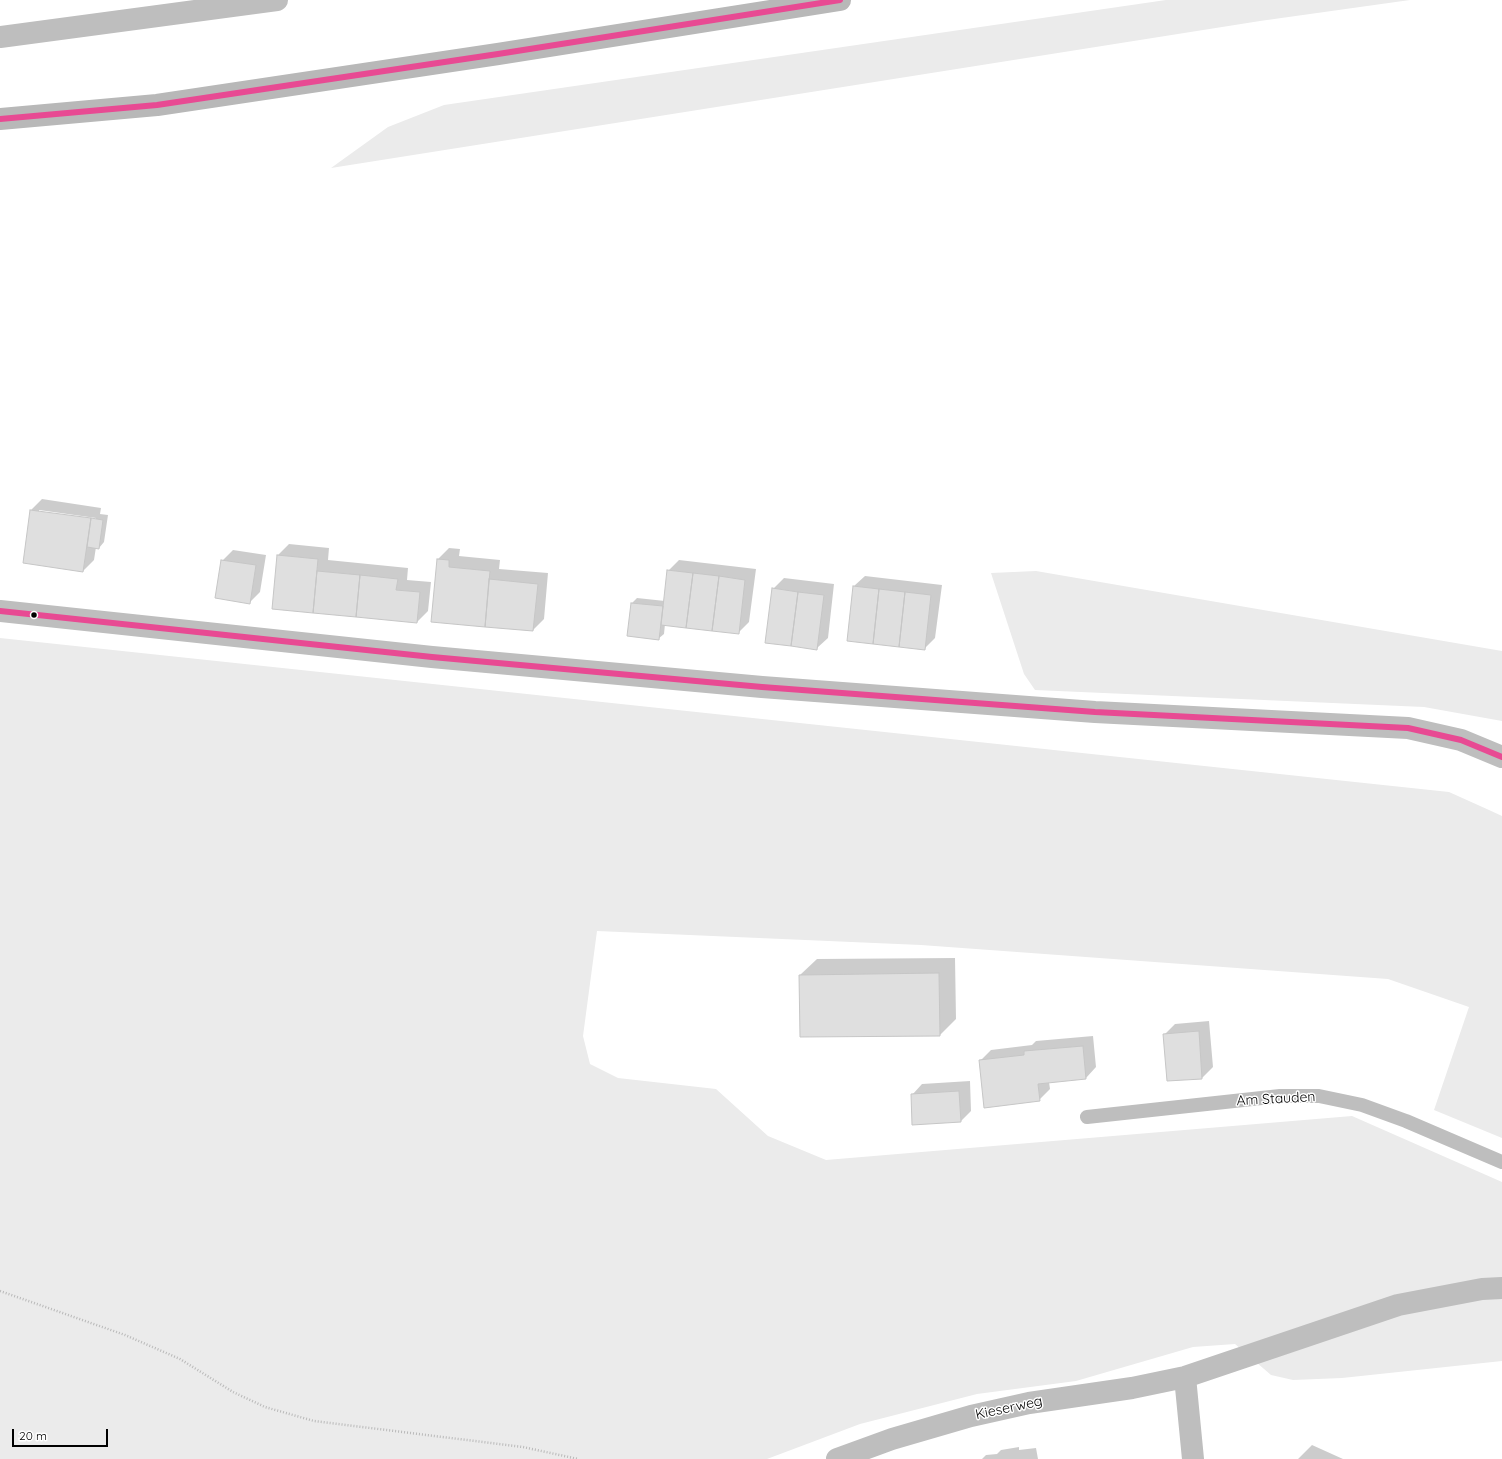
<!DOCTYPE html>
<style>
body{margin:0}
#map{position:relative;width:1502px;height:1459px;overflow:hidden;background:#fff;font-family:Quicksand,sans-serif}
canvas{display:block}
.scale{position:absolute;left:12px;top:1429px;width:96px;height:18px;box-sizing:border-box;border:2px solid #000;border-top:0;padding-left:5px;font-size:12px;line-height:14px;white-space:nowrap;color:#000;-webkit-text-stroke:3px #fff;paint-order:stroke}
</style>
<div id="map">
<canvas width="1502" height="1459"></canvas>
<div class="scale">20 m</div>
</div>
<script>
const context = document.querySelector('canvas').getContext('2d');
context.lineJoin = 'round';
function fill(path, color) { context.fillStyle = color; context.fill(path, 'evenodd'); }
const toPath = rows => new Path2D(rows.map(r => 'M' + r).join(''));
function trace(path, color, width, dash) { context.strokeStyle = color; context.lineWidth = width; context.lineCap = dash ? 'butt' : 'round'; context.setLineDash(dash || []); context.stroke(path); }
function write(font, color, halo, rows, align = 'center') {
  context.font = font + ' Quicksand,sans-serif'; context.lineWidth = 3; context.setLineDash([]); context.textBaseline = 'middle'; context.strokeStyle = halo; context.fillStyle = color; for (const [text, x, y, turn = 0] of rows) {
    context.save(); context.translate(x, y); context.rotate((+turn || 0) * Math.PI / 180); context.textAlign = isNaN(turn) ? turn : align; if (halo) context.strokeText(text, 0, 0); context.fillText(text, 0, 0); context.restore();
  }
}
fill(toPath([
 [1166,0,1410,0,1260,21,331,168,388,127,444,105],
 [1036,571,1502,651,1502,721,1424,707,1035,690,1024,674,991,573],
 [0,638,1449,792,1489,810,1502,816,1502,1138,1434,1110,1469,1007,1388,979,921,945,597,931,583,1036,590,1064,618,1078,716,1089,768,1136,826,1160,1352,1116,1502,1182,1502,1361,1342,1378,1293,1380,1271,1375,1235,1344,1193,1347,1076,1381,977,1394,860,1424,767,1459,0,1459]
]), '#ebebeb');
fill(toPath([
 [42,499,101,508,100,514,108,515,104,542,99,548,96,547,94,560,83,571,31,510],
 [39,510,96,518,96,520,39,512],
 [289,544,329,548,328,560,408,568,407,580,431,582,428,611,417,622,273,608,278,555],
 [449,548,460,549,459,556,500,560,499,569,548,573,544,619,533,630,432,621,438,559],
 [233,550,266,555,260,592,249,603,222,561],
 [679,560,756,569,749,622,738,633,665,624,664,634,658,639,628,635,632,603,637,598,665,601,668,571],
 [865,576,942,585,935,638,924,649,854,586],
 [784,578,834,584,828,638,817,648,773,589],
 [955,958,956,1019,940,1035,800,975,817,959],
 [1209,1021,1213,1067,1202,1078,1164,1035,1175,1024],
 [1093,1036,1096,1067,1086,1078,1049,1082,1050,1089,1039,1100,980,1061,991,1050,1032,1045,1036,1041],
 [970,1081,971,1111,960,1122,912,1095,922,1084],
 [1312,1445,1343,1459,1298,1459],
 [1019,1447,1019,1450,1036,1448,1038,1459,982,1459,986,1455,997,1454,1001,1450]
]), '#0003');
const building = toPath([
 [30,510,91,518,83,572,23,563,30,510],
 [91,518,103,520,99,549,87,547,91,518],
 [277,555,318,559,313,613,272,609,277,555],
 [437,559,449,560,449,567,490,571,485,627,431,622,437,559],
 [221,560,256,565,250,604,215,598,221,560],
 [667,570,693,573,686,628,661,625,667,570],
 [317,571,360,575,356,617,313,613,317,571],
 [693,573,719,576,712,631,686,628,693,573],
 [360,575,398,579,396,590,420,592,417,623,356,617,360,575],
 [719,576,745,580,739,634,712,631,719,576],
 [489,579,538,584,533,631,485,627,489,579],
 [853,586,879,589,873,644,847,641,853,586],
 [772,588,798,592,791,646,765,643,772,588],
 [879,589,905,592,899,647,873,644,879,589],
 [798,592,824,595,817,650,791,646,798,592],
 [905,592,931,595,925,650,899,647,905,592],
 [631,603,663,606,659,640,627,636,631,603],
 [939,973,940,1036,800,1037,799,975,939,973],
 [1199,1031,1202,1079,1167,1081,1163,1034,1199,1031],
 [1083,1046,1086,1079,1038,1084,1040,1101,984,1108,979,1060,1024,1055,1024,1051,1083,1046],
 [959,1091,961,1122,912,1125,911,1094,959,1091]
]);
fill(building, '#dfdfdf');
trace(building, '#c6c6c6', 1);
trace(toPath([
 [0,1291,125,1335,180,1359,233,1392,265,1407,314,1421,523,1447,578,1459]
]), '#b9b9b9', 2.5, [1, 2]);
trace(toPath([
 [1087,1117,1280,1096,1319,1096,1362,1105,1406,1121,1502,1162]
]), '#bebebe', 14);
trace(toPath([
 [0,611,432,657,762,687,1095,712,1408,728,1461,740,1502,757],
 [1185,1377,1193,1459],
 [837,1459,892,1439,971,1416,1029,1403,1132,1388,1185,1377,1398,1305,1482,1289,1502,1288]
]), '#bebebe', 22);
trace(toPath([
 [0,119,157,105,498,54,840,0]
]), '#b8b8b8', 22);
trace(toPath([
 [0,37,277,0]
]), '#bebebe', 22);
trace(toPath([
 [0,119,157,105,498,54,840,0],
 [0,611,432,657,762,687,1095,712,1408,728,1461,740,1502,757]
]), '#e84a93', 6);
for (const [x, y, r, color] of [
 [34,615,3.5,"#000"]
]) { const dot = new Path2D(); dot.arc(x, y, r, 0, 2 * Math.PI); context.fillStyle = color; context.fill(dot); trace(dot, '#fff', 1.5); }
write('14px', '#000', '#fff', [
 ["Am Stauden",1276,1099,-3],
 ["Kieserweg",1009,1408,-12]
]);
</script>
